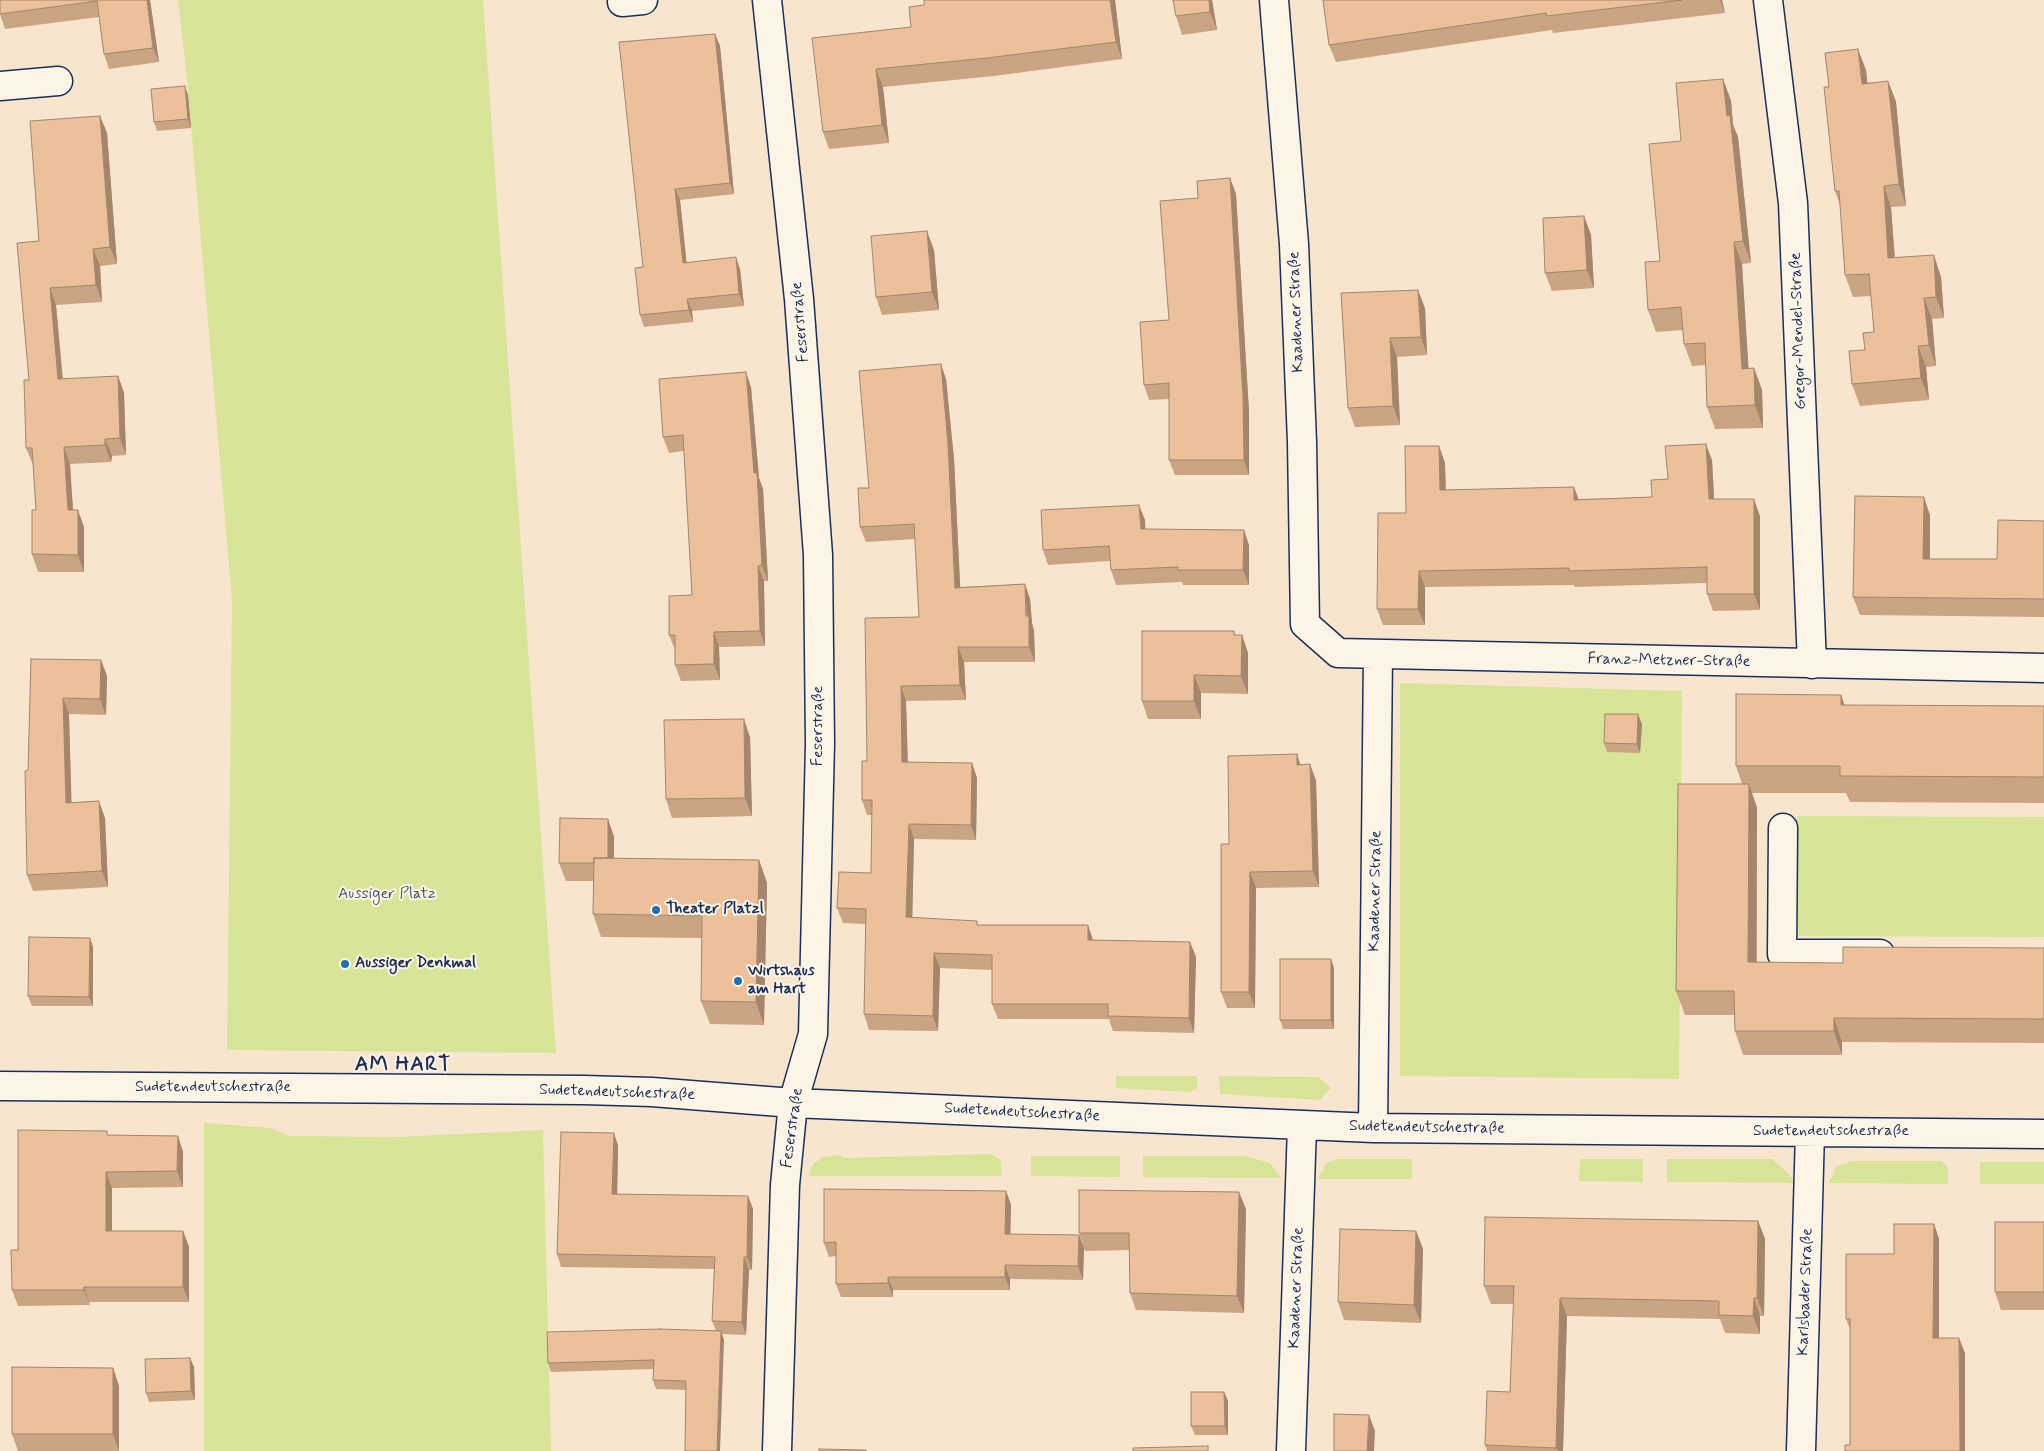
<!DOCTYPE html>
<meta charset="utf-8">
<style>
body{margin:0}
canvas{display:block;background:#f7e5ce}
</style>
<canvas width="2044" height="1451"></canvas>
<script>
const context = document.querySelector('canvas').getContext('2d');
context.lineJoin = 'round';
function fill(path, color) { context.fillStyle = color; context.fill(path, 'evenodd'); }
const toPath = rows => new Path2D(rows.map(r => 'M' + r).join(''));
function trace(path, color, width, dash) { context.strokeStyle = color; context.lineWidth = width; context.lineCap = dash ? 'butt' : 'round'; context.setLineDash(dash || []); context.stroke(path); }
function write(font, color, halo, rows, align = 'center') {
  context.font = font + ' Mynerve,sans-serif'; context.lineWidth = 4; context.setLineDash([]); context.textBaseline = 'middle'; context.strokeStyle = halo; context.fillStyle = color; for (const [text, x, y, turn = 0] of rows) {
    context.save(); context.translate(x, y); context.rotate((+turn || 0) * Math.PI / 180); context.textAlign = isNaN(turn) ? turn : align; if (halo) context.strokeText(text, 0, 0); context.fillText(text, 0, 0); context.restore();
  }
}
fill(toPath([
 [178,0,483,0,556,1053,227,1050,232,600,187,79],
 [1400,683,1682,691,1679,1079,1400,1076],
 [1797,816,2044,817,2044,937,1796,936],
 [1116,1076,1197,1076,1197,1088,1190,1092,1116,1088],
 [1219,1076,1318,1077,1331,1088,1320,1100,1220,1094],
 [204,1123,271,1128,288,1136,396,1137,543,1130,551,1451,204,1451],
 [991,1154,1001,1161,1002,1176,808,1176,813,1164,823,1157,840,1155,843,1158],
 [1031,1156,1120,1156,1120,1177,1031,1176],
 [1143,1156,1245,1156,1270,1163,1281,1178,1143,1177],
 [1337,1159,1412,1159,1412,1179,1317,1179,1327,1163],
 [1580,1159,1643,1159,1643,1182,1579,1181],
 [1667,1159,1772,1159,1789,1174,1795,1183,1667,1182],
 [1850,1161,1942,1161,1948,1168,1948,1184,1829,1183,1836,1167],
 [1980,1162,2044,1162,2044,1184,1980,1184]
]), '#d8e598');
const minor = toPath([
 [767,0,799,299,818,555,820,744,813,1034,793,1103,785,1185,777,1451],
 [1274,0,1294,244,1302,442,1305,624,1338,653,2044,668],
 [1768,0,1793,203,1812,664],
 [622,2,643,0],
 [0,86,58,81],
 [1783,828,1782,954,1880,954],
 [0,1086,584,1090,652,1092,793,1103,1373,1128,2044,1134],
 [1373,1128,1378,654],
 [1291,1451,1302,1126],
 [1801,1451,1810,1132]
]);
trace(minor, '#1b2f5e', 31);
trace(minor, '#fcf5e5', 28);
fill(toPath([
 [0,0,150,0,159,62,109,69,104,54,99,17,5,29,0,14],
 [1115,0,1122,59,994,76,883,87,889,143,829,149,823,132,911,27],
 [1173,0,1212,0,1217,30,1182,35,1176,16],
 [1323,0,1722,0,1725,13,1553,33,1552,30,1336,62,1329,45],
 [715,34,720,46,734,194,680,200,686,262,740,269,744,306,692,311,693,322,644,327,640,315],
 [1866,70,1867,83,1888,81,1896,102,1906,206,1891,207,1895,258,1941,277,1944,318,1932,319,1936,366,1926,367,1929,400,1860,406,1852,384,1865,350,1874,332,1871,296,1853,297,1845,275,1840,205,1835,191,1829,87],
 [1723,79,1731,101,1733,125,1738,137,1751,263,1742,264,1748,368,1754,368,1762,390,1763,428,1715,429,1707,407,1706,365,1692,366,1684,344,1683,330,1656,332,1648,310,1660,261,1681,141],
 [188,95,191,128,157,131,154,122],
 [100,116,107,133,117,264,100,266,102,302,56,305,63,379,118,376,124,393,126,455,112,456,111,462,70,464,73,510,84,527,84,572,38,572,32,554,36,510,33,465,26,448,29,380,39,241],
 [1230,178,1236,194,1249,412,1249,475,1175,475,1169,460,1169,399,1149,400,1144,385,1169,320,1198,198],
 [1584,216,1591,235,1594,288,1552,291,1545,273],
 [934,250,939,310,882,315,876,297],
 [1341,293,1425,308,1427,355,1397,357,1400,425,1355,427,1348,408],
 [946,379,954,459,960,587,1025,584,1030,599,1032,623,1034,631,1035,662,964,662,966,700,906,701,908,762,972,763,977,778,976,840,914,839,912,917,1093,940,1190,942,1196,957,1194,1033,1113,1031,1109,1019,998,1019,992,1004,992,970,940,968,938,1031,869,1030,864,1014,866,924,843,923,837,908,871,873,872,815,867,815,862,800,867,761,919,617,915,539,866,542,860,527,869,488],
 [751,387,759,478,763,489,768,581,764,581,765,646,719,647,720,680,681,681,675,665,675,650,669,635,692,595,684,451,669,453,663,437],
 [1439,446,1445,463,1446,490,1574,487,1578,499,1652,497,1668,479,1712,460,1714,499,1760,516,1760,610,1713,611,1707,594,1707,583,1575,587,1574,585,1425,587,1425,625,1383,625,1377,609,1406,513],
 [1930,515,1930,559,1997,559,2044,521,2044,617,1860,615,1853,597],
 [1145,520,1145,529,1249,545,1249,585,1183,585,1182,582,1116,585,1111,570,1110,561,1048,565,1043,550],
 [1234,631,1235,635,1242,635,1248,653,1248,694,1201,693,1201,719,1148,719,1142,701],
 [31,659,101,660,107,676,106,715,69,714,71,803,105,818,108,887,33,891,27,875],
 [1841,695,1844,705,2044,706,2044,803,1850,802,1846,793,1752,793,1757,808,1757,962,1843,963,2044,948,2044,1043,1842,1042,1842,1055,1743,1055,1735,1031,1734,1015,1685,1015,1676,991,1742,784,1736,766],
 [1642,724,1640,753,1607,752,1604,743],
 [750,737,752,816,672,818,666,799],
 [1297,754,1300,764,1316,780,1319,887,1256,888,1255,1008,1227,1008,1221,992,1229,844],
 [608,819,614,837,614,858,759,860,767,883,764,1025,710,1024,701,1001,702,938,601,937,593,914,593,881,566,881,559,863],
 [90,938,93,947,93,1006,32,1006,28,996],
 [1334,968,1334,1029,1283,1029,1280,1020],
 [614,1133,618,1146,617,1194,748,1196,753,1209,752,1270,749,1270,746,1335,722,1334,724,1340,686,1390,656,1389,653,1380,653,1369,551,1372,548,1363,716,1330,712,1321,714,1269,561,1267,557,1254],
 [108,1135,178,1136,183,1152,183,1187,112,1188,112,1231,183,1231,189,1247,189,1302,89,1302,90,1305,18,1306,12,1290,18,1250],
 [1006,1191,1011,1205,1010,1234,1079,1235,1084,1248,1083,1280,1010,1279,1010,1290,893,1290,893,1297,841,1297,836,1284,836,1256,829,1257,824,1243],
 [1246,1209,1244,1313,1136,1310,1130,1293,1129,1250,1085,1251,1079,1233],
 [1758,1221,1765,1239,1764,1316,1760,1316,1760,1334,1725,1333,1720,1319,1567,1316,1563,1451,1487,1451,1485,1445,1510,1392,1514,1304,1491,1304,1484,1286],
 [2044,1222,2044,1310,2001,1310,1995,1292],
 [1934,1224,1939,1239,1939,1338,1965,1353,1850,1445,1850,1329,1846,1319,1894,1254],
 [1416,1231,1423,1249,1421,1323,1344,1320,1338,1302],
 [190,1358,194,1367,195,1400,149,1402,146,1393],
 [113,1368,119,1386,119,1451,18,1451,12,1434],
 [1224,1392,1228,1401,1228,1435,1195,1435,1191,1426]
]), '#caa584');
fill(toPath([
 [147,0,150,0,159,62,153,48],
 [1110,0,1115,0,1122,59,1116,42],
 [1209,0,1212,0,1217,30,1210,12],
 [1720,0,1722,0,1725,13],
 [715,34,720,46,734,194,730,183],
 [1858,49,1866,70,1870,105,1862,84],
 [876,69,883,87,889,143,882,125],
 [1723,79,1731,101,1733,125,1738,137,1751,263,1743,241,1727,116],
 [1888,81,1896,102,1906,206,1899,184],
 [185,86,188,95,191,128,188,119],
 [100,116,107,133,117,264,110,247],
 [1230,178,1236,194,1249,412,1249,475,1244,460],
 [1884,186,1891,207,1896,279,1888,258],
 [675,189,680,200,688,275,683,263],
 [1584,216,1591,235,1594,288,1587,270],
 [927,231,934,250,939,310,932,292],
 [1734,242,1742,264,1750,391,1742,369],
 [93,249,100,266,102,302,96,285],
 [1934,255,1941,277,1944,318,1936,297],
 [736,257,740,269,744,306,739,294],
 [50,288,56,305,64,396,58,379],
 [1418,290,1425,308,1427,355,1421,337],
 [1924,298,1932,319,1936,366,1929,345],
 [687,299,692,311,693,322,689,310],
 [1390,338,1397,357,1400,425,1393,406],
 [1918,346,1926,367,1929,400,1921,378],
 [941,364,946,379,954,459,961,603,955,588],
 [1754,368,1762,390,1763,428,1755,405],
 [746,372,751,387,759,478,763,489,768,581,762,565],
 [118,376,124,393,126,455,120,438],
 [105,439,112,456,111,462,105,445],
 [1706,444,1712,460,1715,515,1709,499],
 [1439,446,1445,463,1446,507,1440,490],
 [64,447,70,464,74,527,68,510],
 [1574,487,1580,503,1574,500],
 [1924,497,1930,515,1930,577,1923,559],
 [1754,499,1760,516,1760,610,1754,594],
 [1139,505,1145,520,1146,544,1141,529],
 [78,510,84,527,84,572,78,555],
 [1244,530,1249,545,1249,585,1243,570],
 [758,566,764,581,765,646,760,631],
 [1419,571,1425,587,1425,625,1418,609],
 [1025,584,1030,599,1032,623,1034,631,1035,662,1029,647],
 [714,632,719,647,720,680,714,664],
 [1242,635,1248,653,1248,694,1241,676],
 [958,647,964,662,966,700,960,685],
 [101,660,107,676,106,715,100,699],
 [1194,675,1201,693,1201,719,1194,701],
 [901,686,906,701,908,777,902,762],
 [1841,695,1850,722,1841,705],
 [63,698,69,714,72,819,66,803],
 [1638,714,1642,724,1640,753,1637,744],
 [744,719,750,737,752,816,745,798],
 [1297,754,1302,770,1297,765],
 [972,763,977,778,976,840,971,825],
 [1310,764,1316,780,1319,887,1313,871],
 [1749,784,1757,808,1756,986,1748,962],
 [99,801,105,818,108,887,102,871],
 [608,819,614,837,614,881,608,863],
 [909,824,914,839,912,932,906,917],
 [759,860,767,883,764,1025,756,1002],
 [1250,872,1256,888,1255,1008,1249,992],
 [1088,925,1093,940,1088,940],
 [90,938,93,947,93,1006,89,997],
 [1190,942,1196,957,1194,1033,1189,1018],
 [934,953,940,968,938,1031,933,1016],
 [1331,959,1334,968,1334,1029,1331,1020],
 [1834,1018,1842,1042,1842,1055,1834,1031],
 [614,1133,618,1146,617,1207,612,1194],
 [178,1136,183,1152,183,1187,177,1171],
 [106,1172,112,1188,112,1247,106,1231],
 [1006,1191,1011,1205,1010,1248,1005,1234],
 [1239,1192,1246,1209,1244,1313,1237,1296],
 [748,1196,753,1209,752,1270,747,1257],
 [1758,1221,1765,1239,1764,1316,1757,1298],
 [1934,1224,1939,1239,1939,1353,1933,1338],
 [183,1231,189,1247,189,1302,183,1287],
 [1416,1231,1423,1249,1421,1323,1414,1305],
 [1079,1235,1084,1248,1083,1280,1078,1266],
 [744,1257,749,1270,746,1335,742,1322],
 [1005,1265,1010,1279,1010,1290,1005,1277],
 [888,1277,893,1290,893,1297,888,1283],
 [84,1287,90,1305,84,1290],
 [1560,1298,1567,1316,1563,1451,1558,1451,1556,1448],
 [1754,1298,1760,1316,1760,1334,1753,1316],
 [721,1331,724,1340,720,1451,717,1451],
 [1959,1338,1965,1353,1965,1451,1960,1451],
 [190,1358,194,1367,195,1400,191,1391],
 [113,1368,119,1386,119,1451,113,1434],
 [1224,1392,1228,1401,1228,1435,1225,1426],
 [1369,1415,1375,1431,1374,1451,1367,1451]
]), '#a4866c');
const building = toPath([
 [0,0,147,0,153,48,104,54,97,1,0,14,0,0],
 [924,0,1110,0,1116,42,987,58,876,69,882,125,823,132,812,38,911,27,909,7,924,5,924,0],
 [1173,0,1209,0,1210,12,1176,16,1173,0],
 [1323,0,1682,0,1547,16,1546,13,1329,45,1323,0],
 [715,34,730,183,675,189,683,263,736,257,739,294,687,299,689,310,640,315,635,268,643,267,619,42,715,34],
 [1858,49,1862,84,1888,81,1899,184,1884,186,1888,258,1934,255,1936,297,1924,298,1929,345,1918,346,1921,378,1852,384,1849,351,1865,350,1863,333,1874,332,1869,274,1845,275,1839,191,1835,191,1824,87,1829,87,1825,53,1858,49],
 [1723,79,1727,116,1730,115,1743,241,1734,242,1742,369,1754,368,1755,405,1707,407,1705,343,1684,344,1681,307,1648,310,1645,262,1660,261,1649,144,1681,141,1676,83,1723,79],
 [185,86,188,119,154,122,151,89,185,86],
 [100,116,110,247,93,249,96,285,50,288,58,379,118,376,120,438,105,439,105,445,64,447,68,510,78,510,78,555,32,554,32,510,36,510,32,448,26,448,24,380,29,380,17,243,39,241,30,121,100,116],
 [1230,178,1243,396,1244,460,1169,460,1169,383,1144,385,1140,322,1169,320,1160,201,1198,198,1197,181,1230,178],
 [1584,216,1587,270,1545,273,1543,218,1584,216],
 [927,231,932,292,876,297,871,236,927,231],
 [1418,290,1421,337,1390,338,1393,406,1348,408,1341,293,1418,290],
 [941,364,948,444,955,588,1025,584,1026,616,1029,616,1029,647,958,647,960,685,901,686,902,762,972,763,971,825,909,824,906,917,977,921,977,925,1088,925,1088,940,1190,942,1189,1018,1108,1016,1108,1004,992,1004,992,955,934,953,933,1016,864,1014,866,909,837,908,839,872,871,873,872,800,862,800,862,761,867,761,865,618,919,617,914,524,860,527,858,488,869,488,859,371,941,364],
 [746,372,754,473,757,473,762,565,758,566,760,631,714,632,714,664,675,665,675,635,669,635,669,596,692,595,683,435,663,437,659,379,746,372],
 [1706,444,1709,499,1754,499,1754,594,1707,594,1707,567,1569,571,1569,568,1419,571,1418,609,1377,609,1378,513,1406,513,1405,446,1439,446,1440,490,1574,487,1574,500,1652,497,1651,480,1668,479,1665,446,1706,444],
 [1855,496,1924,497,1923,559,1997,559,1998,520,2044,521,2044,599,1853,597,1855,496],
 [1139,505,1141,529,1244,530,1243,570,1178,570,1178,567,1111,570,1109,546,1043,550,1041,510,1139,505],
 [1142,631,1234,631,1234,635,1242,635,1241,676,1194,675,1194,701,1142,701,1142,631],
 [31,659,101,660,100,699,63,698,66,803,99,801,102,871,27,875,25,771,28,770,31,659],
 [1736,694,1841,695,1841,705,2044,706,2044,777,1840,776,1840,766,1736,766,1736,694],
 [1605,714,1638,714,1637,744,1604,743,1605,714],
 [744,719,745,798,666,799,664,720,744,719],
 [1297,754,1297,765,1310,764,1313,871,1250,872,1249,992,1221,992,1221,844,1229,844,1228,756,1297,754],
 [1678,784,1749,784,1748,962,1843,963,1843,947,2044,948,2044,1019,1834,1018,1834,1031,1735,1031,1734,991,1676,991,1678,784],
 [560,818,608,819,608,858,594,858,594,863,559,863,560,818],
 [594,858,759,860,756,1002,701,1001,702,916,593,914,594,858],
 [29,937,90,938,89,997,28,996,29,937],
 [1280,959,1331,959,1331,1020,1280,1020,1280,959],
 [18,1130,107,1131,107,1135,178,1136,177,1171,106,1172,106,1231,183,1231,183,1287,84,1287,84,1290,12,1290,11,1250,18,1250,18,1130],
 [561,1132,614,1133,612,1194,748,1196,747,1257,744,1257,742,1322,712,1321,715,1257,557,1254,561,1132],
 [824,1189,1006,1191,1005,1234,1079,1235,1078,1266,1005,1265,1005,1277,888,1277,888,1283,836,1284,836,1242,824,1243,824,1189],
 [1079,1190,1239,1192,1237,1296,1130,1293,1129,1233,1079,1233,1079,1190],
 [1485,1217,1758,1221,1757,1298,1754,1298,1753,1316,1719,1315,1719,1301,1560,1298,1556,1448,1485,1445,1487,1391,1510,1392,1514,1286,1484,1286,1485,1217],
 [1995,1222,2044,1222,2044,1292,1995,1292,1995,1222],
 [1894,1224,1934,1224,1933,1338,1959,1338,1960,1451,1845,1451,1845,1445,1850,1445,1850,1319,1846,1319,1846,1254,1894,1254,1894,1224],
 [1340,1229,1416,1231,1414,1305,1338,1302,1340,1229],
 [660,1329,721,1331,717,1451,685,1451,686,1381,653,1380,654,1360,548,1363,547,1332,660,1329],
 [190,1358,191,1391,146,1393,145,1359,190,1358],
 [12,1367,113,1368,113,1434,12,1434,12,1367],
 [1191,1392,1224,1392,1225,1426,1191,1426,1191,1392],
 [1334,1414,1369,1415,1367,1451,1334,1451,1334,1414],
 [1208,1446,1208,1451,1133,1451,1133,1448,1208,1446],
 [819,1449,866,1450,866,1451,819,1451,819,1449]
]);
fill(building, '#ebc09a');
trace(building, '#a4866c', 1);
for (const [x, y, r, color] of [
 [656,910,5,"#1f6fb2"],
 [345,964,5,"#1f6fb2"],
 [738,981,5,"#1f6fb2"]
]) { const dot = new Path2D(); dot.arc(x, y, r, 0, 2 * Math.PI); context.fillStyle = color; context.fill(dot); trace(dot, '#fcf5e5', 2); }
write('16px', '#1b2f5e', '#fcf5e5', [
 ["Kaadener Straße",1297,312,-92],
 ["Feserstraße",801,322,-95],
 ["Gregor-Mendel-Straße",1799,331,-92],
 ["Franz-Metzner-Straße",1669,661,1],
 ["Feserstraße",819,726,-90],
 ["Kaadener Straße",1376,891,-89],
 ["Sudetendeutschestraße",213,1088],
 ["Sudetendeutschestraße",617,1093,2],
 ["Sudetendeutschestraße",1022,1113,3],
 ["Feserstraße",793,1128,-82],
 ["Sudetendeutschestraße",1427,1128,1],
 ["Sudetendeutschestraße",1831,1132],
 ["Kaadener Straße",1297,1288,-88],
 ["Karlsbader Straße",1806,1292,-88]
]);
write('16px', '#41536a', '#fcf5e5', [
 ["Aussiger Platz",387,895]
]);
write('bold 16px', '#1b2f5e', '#fcf5e5', [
 ["Theater Platzl",666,910],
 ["Aussiger Denkmal",355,964],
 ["Wirtshaus",748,972],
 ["am Hart",748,990]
], 'left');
context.letterSpacing = '1px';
write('bold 21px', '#1b2f5e', '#fcf5e5', [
 ["AM HART",403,1066]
]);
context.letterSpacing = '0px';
</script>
